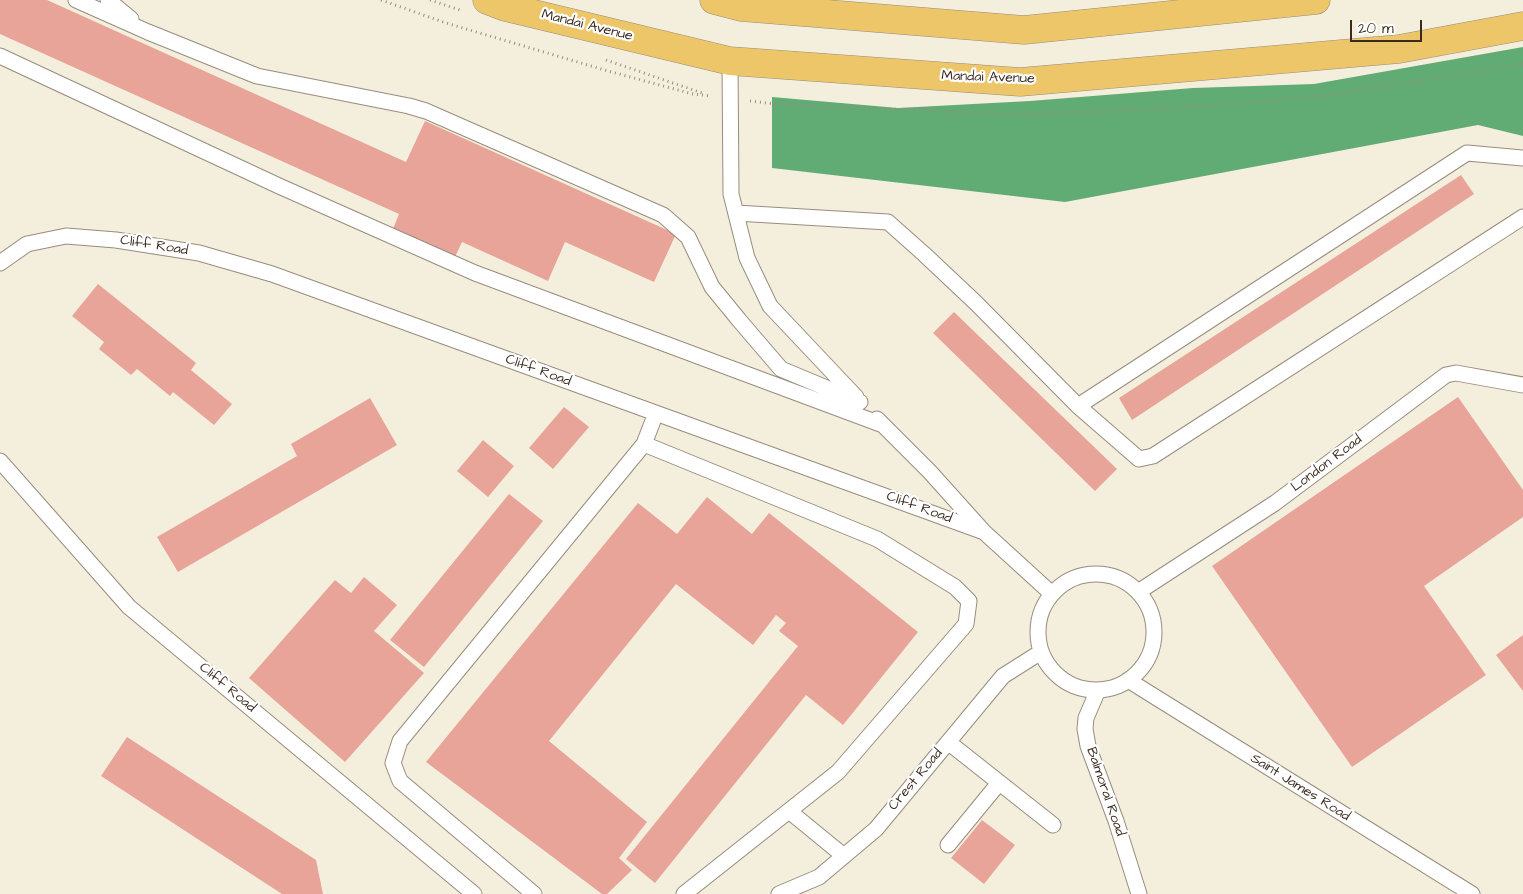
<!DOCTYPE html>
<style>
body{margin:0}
#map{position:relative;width:1523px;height:894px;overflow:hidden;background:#f4efdd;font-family:"Architects Daughter",sans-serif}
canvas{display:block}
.scale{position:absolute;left:1350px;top:20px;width:72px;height:22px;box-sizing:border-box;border:2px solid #3b2a1e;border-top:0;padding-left:6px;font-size:15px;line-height:18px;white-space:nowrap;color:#3b2a1e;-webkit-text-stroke:4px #fff;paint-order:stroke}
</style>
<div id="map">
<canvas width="1523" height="894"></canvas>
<div class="scale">20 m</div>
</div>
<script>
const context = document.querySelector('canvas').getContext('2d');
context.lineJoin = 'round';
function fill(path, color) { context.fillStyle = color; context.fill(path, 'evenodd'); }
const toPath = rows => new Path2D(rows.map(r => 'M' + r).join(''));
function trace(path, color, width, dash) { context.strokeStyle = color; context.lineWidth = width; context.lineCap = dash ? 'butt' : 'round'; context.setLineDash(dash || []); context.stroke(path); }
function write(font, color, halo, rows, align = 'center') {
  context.font = font + ' "Architects Daughter",sans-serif'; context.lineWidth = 4.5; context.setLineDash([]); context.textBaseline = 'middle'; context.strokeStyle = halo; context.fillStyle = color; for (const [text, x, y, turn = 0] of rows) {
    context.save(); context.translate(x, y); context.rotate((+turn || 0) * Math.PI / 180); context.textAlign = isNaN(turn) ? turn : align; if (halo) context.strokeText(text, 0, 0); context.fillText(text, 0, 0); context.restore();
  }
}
fill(toPath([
 [1523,47,1523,136,1478,125,1065,202,772,168,772,97,898,108,1030,101,1193,88,1314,84]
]), '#61ac74');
fill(toPath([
 [0,0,47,0,406,162,425,121,676,234,654,282,565,242,548,281,462,242,455,257,393,229,399,214,0,34],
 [1461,175,1474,194,1132,420,1119,398],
 [98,284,196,363,191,370,232,404,214,425,173,392,170,396,137,369,131,375,99,349,104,342,72,316],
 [954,312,1117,469,1095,491,933,333],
 [1458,397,1523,490,1523,517,1424,586,1486,675,1352,767,1212,566],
 [370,398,397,445,178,572,157,537,297,456,291,444],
 [564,407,589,427,553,469,529,448],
 [483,440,514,466,488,497,457,471],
 [509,494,543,521,424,667,390,640],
 [707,497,752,534,769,513,918,632,843,725,806,695,655,883,626,859,798,646,779,631,786,623,776,615,753,645,676,584,549,741,647,822,619,858,632,870,607,894,602,894,426,762,638,503,677,534],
 [364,577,397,605,374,631,424,673,345,762,249,678,335,580,351,593],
 [1523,635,1523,691,1496,655],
 [127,737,316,860,323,894,282,894,101,776],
 [982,820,1015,845,984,884,951,858]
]), '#e8a498');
const service = toPath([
 [76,0,148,32,257,76,409,106,426,111,663,215,688,237,712,287,739,320,781,369,860,402],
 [108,0,131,19],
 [0,56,279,186,475,273,883,425],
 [730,61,731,194,747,258,770,306,856,397],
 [736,213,888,222,924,254,976,303,1078,406,1139,459,1153,456,1523,217],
 [0,263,27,244,66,236,116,240,199,253,272,274,984,532,1052,594],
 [1078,406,1467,153,1523,158],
 [656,413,644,444,877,539,955,587,969,601,966,624,838,772,684,894],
 [877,419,930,472,983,531],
 [0,461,129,607,474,894],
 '1038 632a58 58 0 1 1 116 0a58 58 0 1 1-116 0Z',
 [1138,592,1275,503,1446,375,1456,373,1523,385],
 [1128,680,1472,894],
 [1098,690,1086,718,1085,729,1088,746,1116,821,1139,894],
 [948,742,1053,825],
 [789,811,844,856],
 [948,845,999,783],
 [534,894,400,781,393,763,400,741,644,444],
 [779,894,819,877,876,829,1003,676,1041,652]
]);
const primary = toPath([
 [487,0,505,7,730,61,1020,82,1399,49,1523,26],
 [714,0,741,7,1024,30,1316,0]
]);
trace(service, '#988c7e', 17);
trace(primary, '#988c7e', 29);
trace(toPath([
 [381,0,446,23,608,71,693,94,711,96],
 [430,0,463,11],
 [606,60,705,94],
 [750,101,784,105,1018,114,1120,111,1214,106,1336,94,1523,64]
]), '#988c7e', 3, [1, 4]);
trace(service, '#fff', 15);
trace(primary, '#ecc669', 28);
write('14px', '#3b2a1e', '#fff', [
 ["Mandai Avenue",587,26,14],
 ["Mandai Avenue",988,78,2],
 ["Cliff Road",154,246,9],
 ["Cliff Road",538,371,20],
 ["London Road",1327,464,-37],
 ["Cliff Road",919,508,20],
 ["Cliff Road",227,688,40],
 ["Crest Road",916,780,-50],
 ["Saint James Road",1300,788,32],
 ["Balmoral Road",1105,792,71]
]);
</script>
